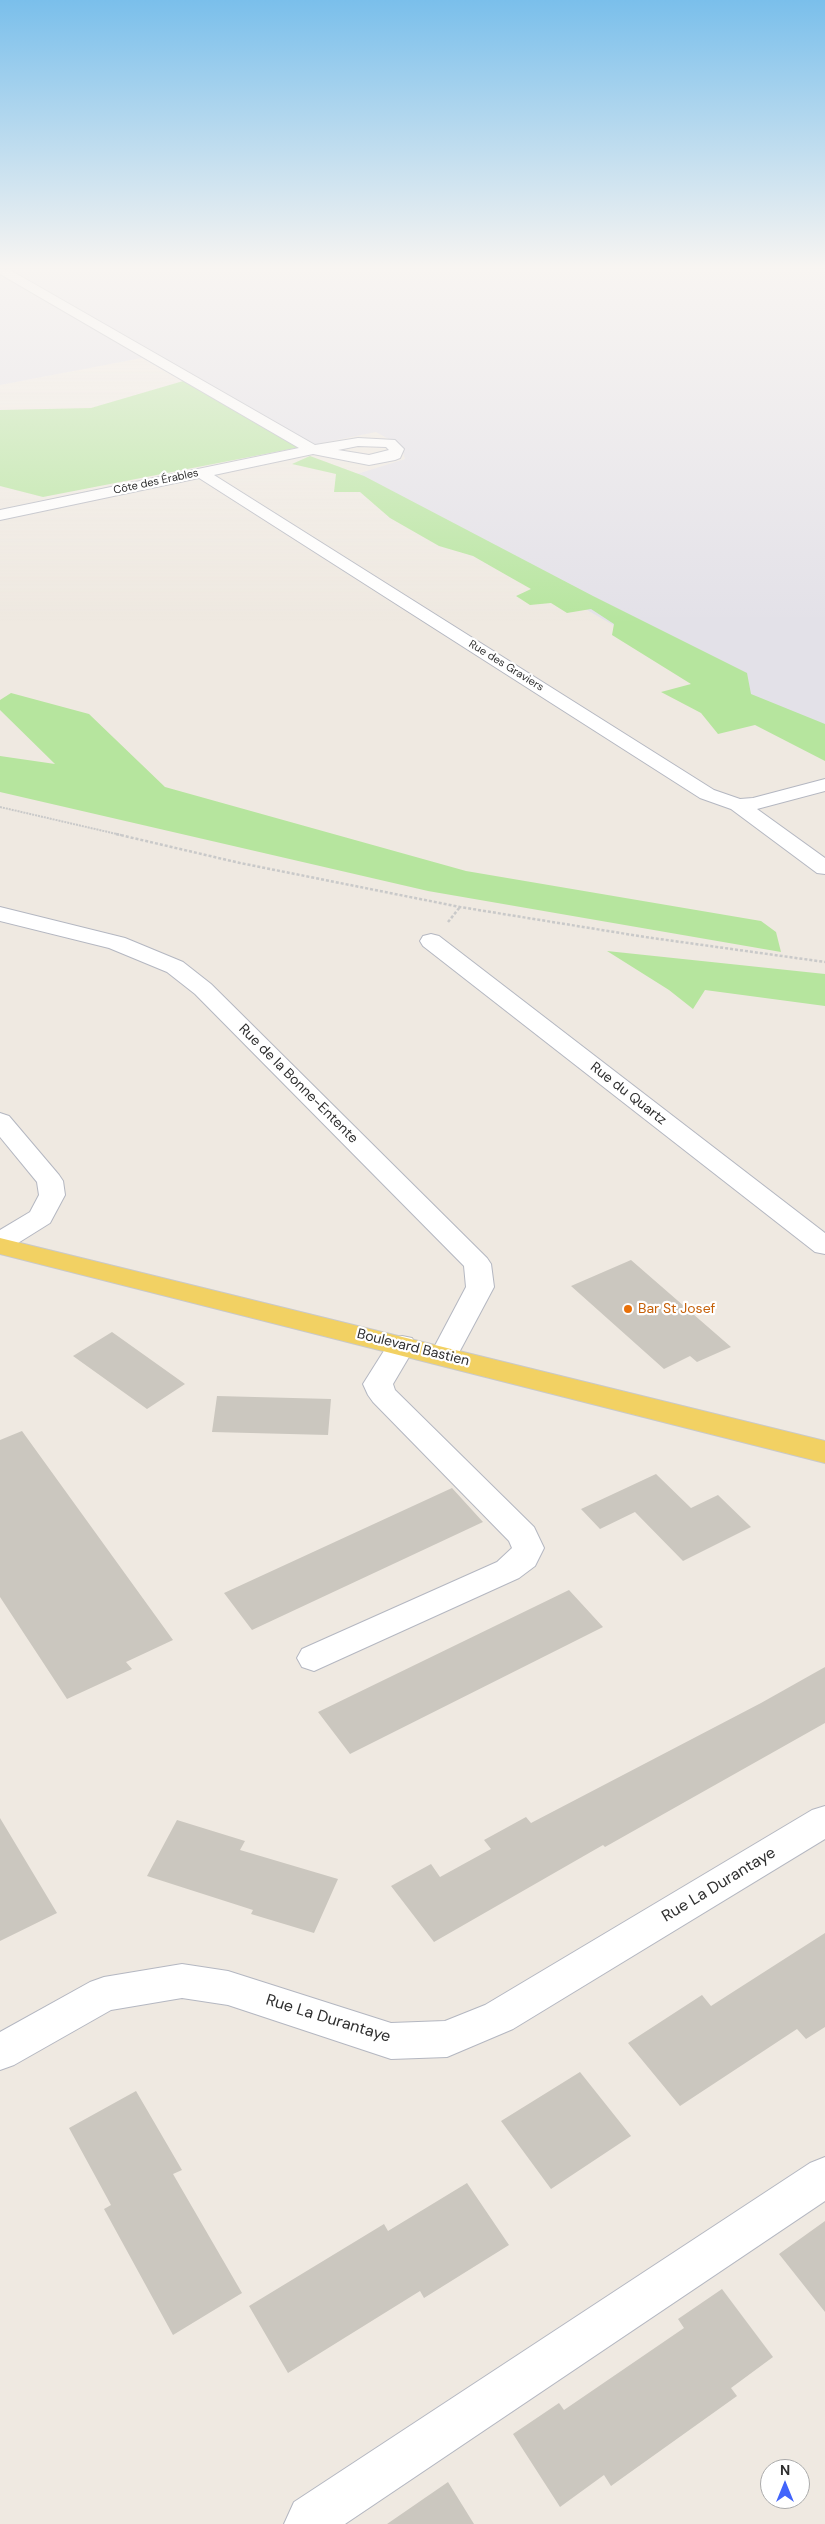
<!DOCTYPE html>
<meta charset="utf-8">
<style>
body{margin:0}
#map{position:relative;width:825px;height:2524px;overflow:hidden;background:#efe9e1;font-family:"DM Sans",sans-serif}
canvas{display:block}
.north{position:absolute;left:760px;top:2459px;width:50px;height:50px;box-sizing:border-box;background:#fff;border:1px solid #ababab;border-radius:50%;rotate:0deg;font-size:14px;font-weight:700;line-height:20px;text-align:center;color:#2e2e2e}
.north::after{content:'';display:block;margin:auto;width:18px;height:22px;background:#4264fb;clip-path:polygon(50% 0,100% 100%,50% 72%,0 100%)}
</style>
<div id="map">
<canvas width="825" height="2524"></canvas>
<div class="north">N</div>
</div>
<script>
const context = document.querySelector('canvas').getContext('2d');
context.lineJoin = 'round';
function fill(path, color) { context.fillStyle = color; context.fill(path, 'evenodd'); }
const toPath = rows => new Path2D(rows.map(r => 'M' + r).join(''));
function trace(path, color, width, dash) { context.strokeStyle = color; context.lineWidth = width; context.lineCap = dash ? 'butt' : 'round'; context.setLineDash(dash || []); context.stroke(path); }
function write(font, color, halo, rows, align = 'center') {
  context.font = font + ' "DM Sans",sans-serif'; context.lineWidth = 4.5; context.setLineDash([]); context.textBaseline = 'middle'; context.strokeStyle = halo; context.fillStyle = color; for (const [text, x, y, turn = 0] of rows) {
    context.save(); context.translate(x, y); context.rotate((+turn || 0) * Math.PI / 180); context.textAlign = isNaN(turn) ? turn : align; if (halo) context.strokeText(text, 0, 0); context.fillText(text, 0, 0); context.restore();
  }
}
fill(toPath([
 [0,270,825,270,825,746,363,482,357,474,405,459,401,446,376,432,298,448,142,358,0,385]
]), '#e3e1e8');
fill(toPath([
 [190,379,301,447,43,497,0,486,0,410,91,408],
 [310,456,364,476,593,596,747,673,751,694,825,724,825,761,755,725,718,734,701,713,661,692,691,684,612,635,614,624,591,609,567,613,551,603,530,605,516,596,531,589,508,576,473,556,439,546,390,518,360,492,334,492,336,474,292,464],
 [11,693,89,714,165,787,466,871,761,921,776,932,781,952,428,891,0,792,0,756,55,764,0,710,0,700],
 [607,951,825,974,825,1006,705,990,693,1009,669,990]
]), '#b6e59e');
fill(toPath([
 [631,1260,731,1347,697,1362,690,1356,664,1369,571,1286],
 [112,1332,185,1384,147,1409,73,1356],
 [217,1396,331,1399,328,1435,212,1432],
 [22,1431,173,1640,126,1662,132,1669,67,1699,0,1597,0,1440],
 [656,1474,691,1508,718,1495,751,1527,683,1561,635,1512,600,1529,581,1509],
 [452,1488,483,1522,252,1630,224,1593],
 [569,1590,603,1627,350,1754,318,1712],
 [825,1667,825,1723,605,1847,603,1845,434,1942,391,1886,431,1864,440,1877,491,1849,484,1840,526,1817,531,1823,761,1703],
 [0,1818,57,1913,0,1941],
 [177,1820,245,1841,240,1850,338,1879,314,1933,251,1914,253,1910,147,1876],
 [825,1933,825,2027,806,2039,797,2029,680,2106,628,2043,702,1995,711,2006],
 [580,2072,631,2136,551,2189,501,2121],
 [136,2091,182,2170,173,2174,242,2293,173,2335,104,2209,111,2205,69,2128],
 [467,2183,509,2245,424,2298,420,2291,288,2373,249,2306,384,2224,388,2231],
 [825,2221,825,2312,779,2254],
 [722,2289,773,2357,731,2388,737,2396,611,2486,604,2475,560,2507,513,2434,559,2403,564,2410,684,2328,678,2319],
 [448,2482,474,2524,387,2524]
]), '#cbc7bf');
const minor = toPath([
 [0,270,10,270,315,445,358,438,395,440,404,449,400,458,395,460,369,465,313,454,214,475,714,790,740,799,753,798,825,779,825,791,757,809,825,858,825,874,817,873,731,809,700,798,199,478,0,520,0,510,299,448,0,274,0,270],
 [358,446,386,447,389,450,369,455,338,450,358,446],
 [0,907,125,938,183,962,211,984,487,1258,491,1264,494,1287,454,1362,444,1365,434,1362,430,1355,466,1287,464,1266,195,994,167,972,109,948,0,921,0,907],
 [431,934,439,936,825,1233,825,1254,815,1252,423,946,420,941,423,936,431,934],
 [0,1113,9,1116,59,1175,63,1181,65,1195,50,1223,10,1248,0,1250,0,1230,30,1212,39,1195,37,1182,0,1137,0,1113],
 [402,1336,412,1338,416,1345,393,1384,395,1390,534,1527,544,1548,535,1566,519,1578,314,1671,302,1667,297,1658,302,1649,497,1562,512,1548,509,1541,373,1402,368,1395,363,1384,392,1338,402,1336],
 [825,1806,825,1839,513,2029,447,2057,391,2059,228,2005,182,1998,111,2010,14,2065,0,2070,0,2032,90,1982,104,1977,182,1964,228,1971,391,2023,445,2021,485,2005,812,1810,825,1806],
 [825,2157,825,2201,345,2524,284,2524,294,2502,810,2163,825,2157]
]);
const major = toPath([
 [0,1238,825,1441,825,1463,0,1254,0,1238]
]);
trace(minor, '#b4b7c1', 2);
trace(major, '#c9c9c9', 2);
trace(toPath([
 [0,807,121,835]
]), '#c9c9c9', 2, [2, 1]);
trace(toPath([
 [116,834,240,863,460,907,645,937,825,962],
 [448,922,460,907]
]), '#c9c9c9', 2.5, [3, 2]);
fill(minor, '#fff');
fill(major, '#f2d163');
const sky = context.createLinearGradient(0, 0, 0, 623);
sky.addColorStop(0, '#7abfeb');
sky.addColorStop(0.43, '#f8f5f2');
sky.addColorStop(1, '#f8f5f200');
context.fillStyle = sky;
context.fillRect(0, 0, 825, 623);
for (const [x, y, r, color] of [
 [628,1309,5,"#e8710a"]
]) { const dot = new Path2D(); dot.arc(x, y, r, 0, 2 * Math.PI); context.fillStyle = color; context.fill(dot); trace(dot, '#fff', 2); }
write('11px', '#2e2e2e', '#fff', [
 ["Côte des Érables",156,482,-12],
 ["Rue des Graviers",506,666,32]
]);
write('14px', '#2e2e2e', '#fff', [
 ["Rue de la Bonne-Entente",298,1084,45],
 ["Rue du Quartz",628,1094,38],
 ["Boulevard Bastien",413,1348,14]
]);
write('14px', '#c56008', '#fff', [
 ["Bar St Josef",638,1309]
], 'left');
write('16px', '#2e2e2e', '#fff', [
 ["Rue La Durantaye",719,1885,-31],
 ["Rue La Durantaye",328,2019,17]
]);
</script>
